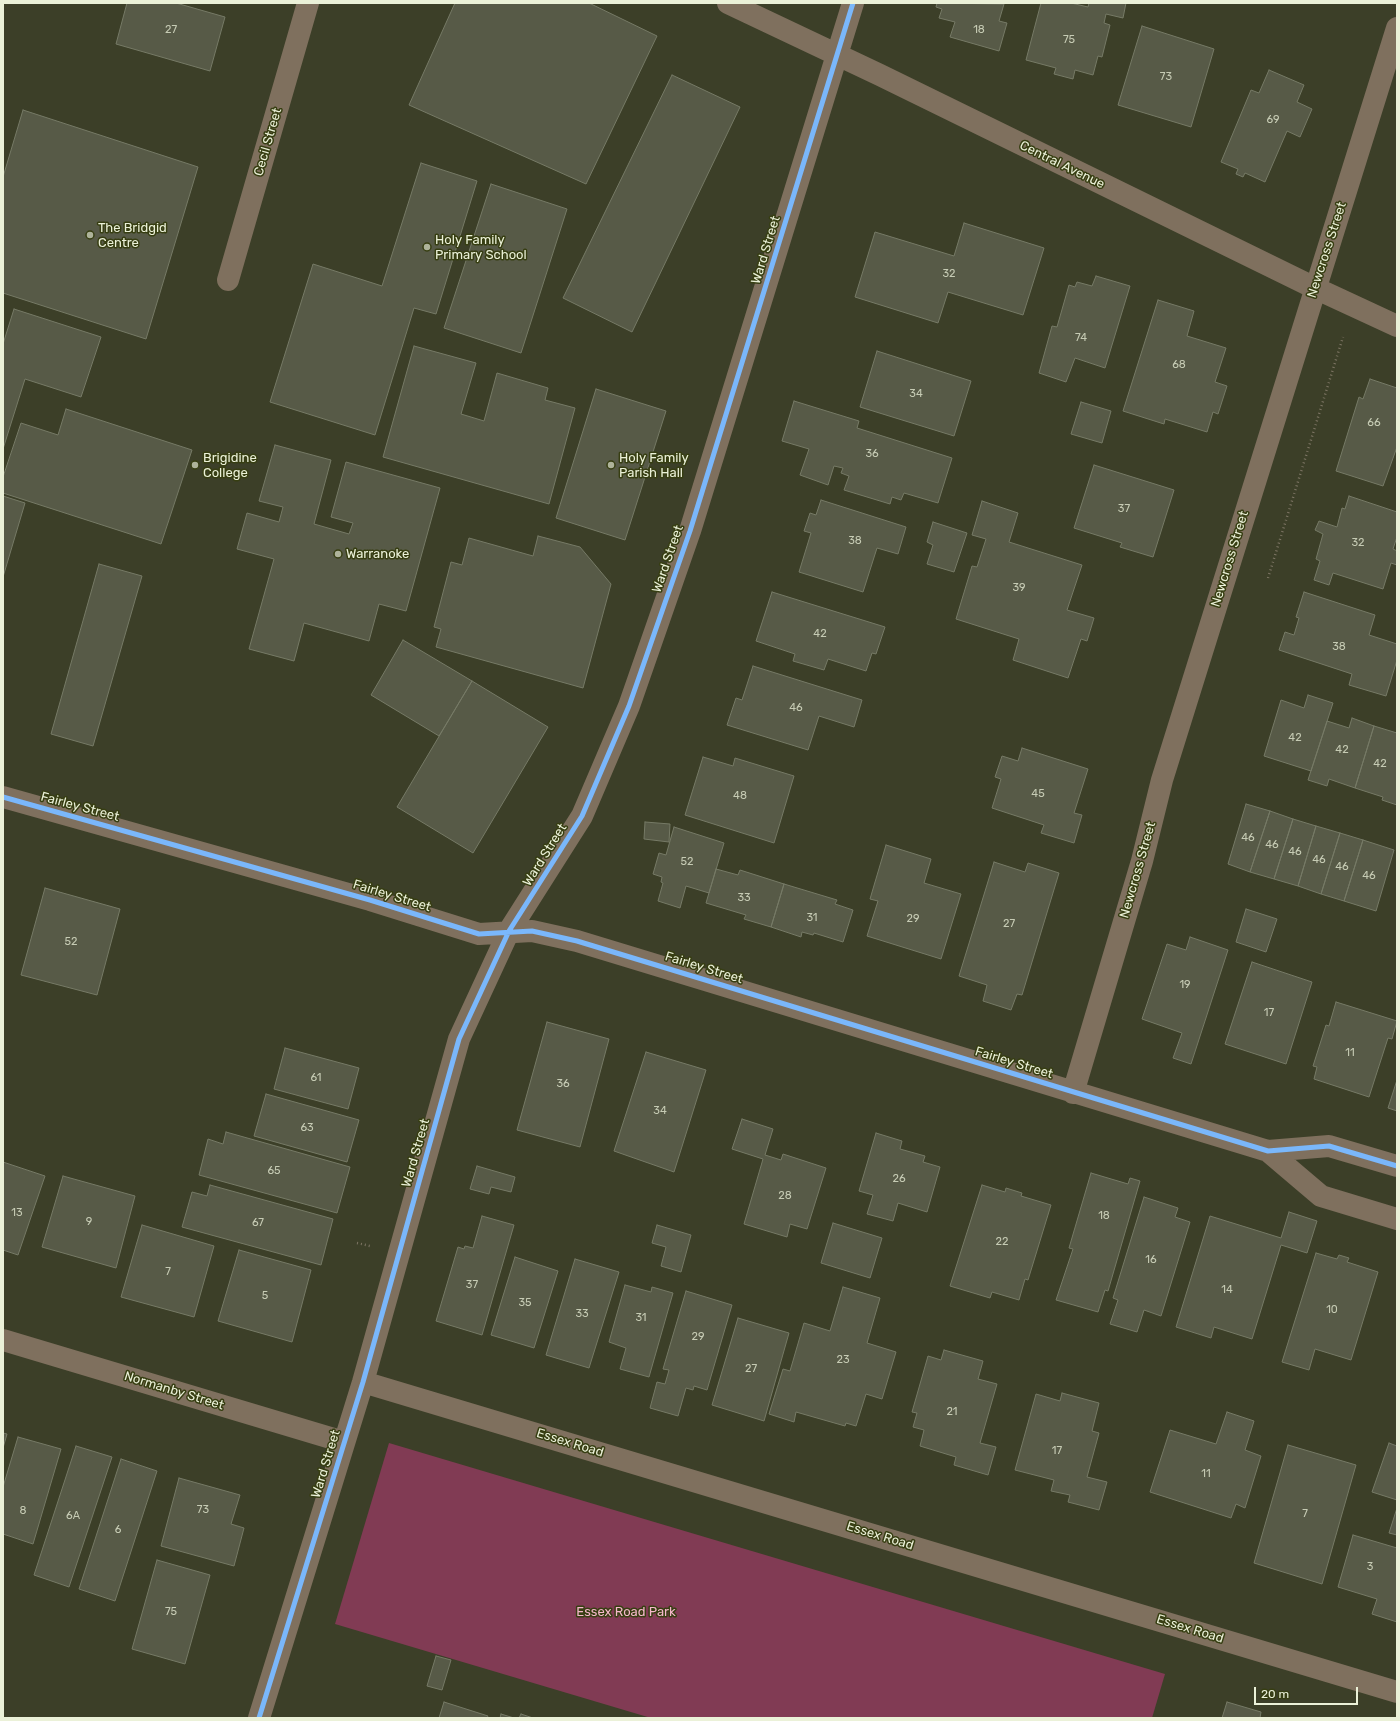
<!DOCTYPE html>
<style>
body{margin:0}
#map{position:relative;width:1400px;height:1721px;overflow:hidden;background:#3c3f28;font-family:Rubik,sans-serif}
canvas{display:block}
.frame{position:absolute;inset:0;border:4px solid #ebf1d8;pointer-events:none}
.scale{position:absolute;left:1254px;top:1687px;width:104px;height:18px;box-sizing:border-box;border:2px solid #ebf1d8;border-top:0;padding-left:5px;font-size:12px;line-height:14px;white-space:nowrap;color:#ebf1d8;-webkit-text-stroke:3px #373e12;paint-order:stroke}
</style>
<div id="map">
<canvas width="1400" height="1721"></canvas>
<div class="frame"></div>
<div class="scale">20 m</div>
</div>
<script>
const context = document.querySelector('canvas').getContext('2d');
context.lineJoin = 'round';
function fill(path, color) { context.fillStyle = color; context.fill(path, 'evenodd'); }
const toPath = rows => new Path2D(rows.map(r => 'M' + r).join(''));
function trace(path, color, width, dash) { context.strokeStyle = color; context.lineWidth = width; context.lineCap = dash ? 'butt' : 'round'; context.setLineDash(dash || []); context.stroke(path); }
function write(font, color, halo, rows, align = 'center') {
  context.font = font + ' Rubik,sans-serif'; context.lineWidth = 3; context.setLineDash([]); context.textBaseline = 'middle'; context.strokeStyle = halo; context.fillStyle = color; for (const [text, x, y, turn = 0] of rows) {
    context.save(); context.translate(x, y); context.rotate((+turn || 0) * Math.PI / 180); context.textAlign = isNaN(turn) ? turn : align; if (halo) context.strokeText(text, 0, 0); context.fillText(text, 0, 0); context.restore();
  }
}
fill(toPath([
 [389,1443,1165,1674,1152,1718,651,1718,335,1624]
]), '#813b54');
const building = toPath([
 [127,3,176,3,225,17,210,71,116,44,127,3],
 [455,3,589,3,657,36,586,184,409,105,455,3],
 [937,3,1004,4,999,21,1007,23,999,51,950,37,955,22,939,18,942,9,936,7,937,3],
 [1041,3,1071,3,1088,7,1089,3,1126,3,1123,18,1106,14,1104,23,1110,25,1102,57,1098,56,1093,75,1075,70,1073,79,1054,74,1056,68,1026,60,1041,3],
 [1142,26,1214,49,1191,127,1118,105,1142,26],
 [1269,70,1304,85,1297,102,1312,109,1300,137,1287,131,1265,182,1245,173,1243,177,1236,174,1238,169,1221,162,1251,90,1259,93,1269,70],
 [672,75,740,107,632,332,563,298,672,75],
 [23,110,198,167,146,339,3,293,3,177,23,110],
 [421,163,477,181,436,314,414,308,375,435,270,402,313,264,382,286,421,163],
 [491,184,567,209,521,353,444,328,491,184],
 [964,223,1044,248,1023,315,948,292,938,323,855,297,875,232,954,256,964,223],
 [1096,276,1130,286,1105,368,1075,358,1066,382,1039,373,1052,326,1057,327,1069,285,1075,287,1077,282,1092,286,1096,276],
 [1158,300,1194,311,1187,336,1226,348,1215,382,1227,386,1218,414,1213,412,1207,432,1165,419,1164,424,1123,411,1158,300],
 [14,309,101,337,81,397,25,379,3,449,3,344,14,309],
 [414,346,476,363,461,414,484,421,497,373,548,388,545,400,575,408,549,504,383,457,414,346],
 [877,351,971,381,954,436,860,407,877,351],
 [1370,379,1397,388,1397,447,1383,486,1336,471,1359,397,1363,399,1370,379],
 [596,389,666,411,625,540,556,518,596,389],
 [794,401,859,421,857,428,952,458,938,503,904,493,901,500,892,497,890,504,844,490,849,476,841,473,843,468,834,466,828,485,800,475,809,449,782,441,794,401],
 [1081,402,1111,411,1102,443,1071,434,1081,402],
 [66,409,192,450,161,544,3,493,3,477,21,423,58,435,66,409],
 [275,445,331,460,314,524,349,534,353,523,331,517,346,462,440,488,406,611,379,604,369,641,304,623,294,661,249,649,274,559,237,549,247,513,279,522,283,507,259,501,275,445],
 [1094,465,1174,490,1153,557,1120,547,1122,543,1074,528,1094,465],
 [3,496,25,503,3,577,3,496],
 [1349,496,1397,512,1397,537,1393,549,1397,551,1397,565,1391,563,1383,589,1333,573,1329,585,1314,580,1320,561,1316,559,1323,534,1315,530,1319,521,1337,527,1342,508,1345,509,1349,496],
 [821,500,906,527,898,554,877,548,863,592,799,572,811,533,804,531,810,513,816,515,821,500],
 [982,501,1018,513,1009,542,1082,565,1067,610,1094,618,1087,641,1081,639,1068,678,1013,660,1019,639,956,619,972,566,977,567,986,539,972,535,982,501],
 [933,522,967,533,954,572,927,564,933,545,927,542,933,522],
 [538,536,580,547,611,584,583,688,436,647,441,629,434,627,451,562,462,565,469,538,533,556,538,536],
 [99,564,142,576,93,746,51,734,99,564],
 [772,592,885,627,876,654,872,653,866,671,828,659,824,670,793,661,795,654,756,641,772,592],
 [1304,592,1375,615,1369,635,1397,644,1397,660,1386,696,1349,685,1352,674,1279,650,1285,632,1294,635,1299,618,1296,617,1304,592],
 [403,640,472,681,439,736,371,695,403,640],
 [753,666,862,700,854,727,819,716,808,750,727,725,736,698,742,700,753,666],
 [472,681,548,727,473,853,397,807,472,681],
 [1308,695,1333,703,1311,771,1264,756,1281,700,1304,708,1308,695],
 [1352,718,1374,726,1355,788,1329,779,1327,786,1308,780,1327,721,1349,728,1352,718],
 [1374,726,1397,733,1397,805,1382,800,1383,797,1355,788,1374,726],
 [1022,748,1088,769,1074,813,1082,815,1074,843,1041,833,1044,825,992,808,1001,779,995,777,1002,756,1018,761,1022,748],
 [703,757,733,766,735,758,794,776,774,843,685,815,703,757],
 [1246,804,1270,811,1250,872,1228,864,1246,804],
 [1270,811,1293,819,1274,879,1250,872,1270,811],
 [1293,819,1316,826,1298,886,1274,879,1293,819],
 [645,822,670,824,669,842,644,839,645,822],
 [1316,826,1340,833,1321,894,1298,886,1316,826],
 [674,827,724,843,709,893,686,886,680,908,658,901,663,883,661,882,662,877,653,874,659,853,666,855,674,827],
 [1340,833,1363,840,1344,901,1321,894,1340,833],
 [1363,840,1394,850,1376,911,1344,901,1363,840],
 [886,845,931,859,924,883,961,894,941,959,867,936,878,901,870,899,886,845],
 [994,862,1025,872,1028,863,1059,873,1022,995,1017,994,1011,1010,983,1001,987,985,959,976,994,862],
 [716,869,738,875,740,870,784,884,771,927,744,919,746,915,706,903,716,869],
 [784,884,837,900,835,904,853,910,843,942,814,933,813,935,802,932,801,937,771,927,784,884],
 [45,888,120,909,97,995,21,975,45,888],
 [1246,909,1277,919,1266,952,1236,942,1246,909],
 [1190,937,1228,950,1191,1064,1173,1058,1182,1033,1142,1019,1167,944,1186,950,1190,937],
 [1252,962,1312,982,1286,1064,1225,1044,1252,962],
 [1336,1002,1397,1021,1392,1039,1388,1038,1369,1097,1314,1079,1317,1067,1313,1066,1326,1025,1329,1026,1336,1002],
 [547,1022,609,1039,580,1147,517,1130,547,1022],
 [285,1048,359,1068,348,1109,274,1089,285,1048],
 [646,1052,706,1070,674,1172,614,1151,646,1052],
 [1397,1080,1397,1111,1388,1108,1397,1080],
 [266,1094,359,1120,347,1162,254,1136,266,1094],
 [742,1119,773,1129,765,1155,781,1160,783,1154,826,1168,807,1229,790,1224,787,1237,744,1224,763,1159,732,1149,742,1119],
 [226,1132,350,1167,337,1213,199,1175,208,1139,223,1144,226,1132],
 [876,1133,902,1141,900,1149,925,1156,923,1162,940,1167,927,1212,898,1203,893,1221,867,1214,873,1195,859,1191,876,1133],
 [3,1162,45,1176,18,1255,3,1250,3,1162],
 [477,1166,515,1177,511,1192,491,1187,489,1194,470,1189,477,1166],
 [1091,1173,1128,1184,1130,1178,1140,1181,1108,1291,1105,1290,1098,1312,1056,1300,1073,1249,1069,1248,1091,1173],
 [63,1176,135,1196,116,1268,42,1247,63,1176],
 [210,1185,333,1219,321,1265,182,1227,192,1192,207,1196,210,1185],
 [982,1185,1005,1192,1006,1188,1022,1193,1021,1196,1051,1205,1028,1280,1025,1279,1019,1300,992,1292,990,1298,950,1286,982,1185],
 [1144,1197,1178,1208,1175,1217,1190,1222,1161,1316,1144,1310,1137,1332,1110,1324,1118,1300,1113,1298,1144,1197],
 [1289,1212,1317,1221,1307,1253,1281,1245,1252,1339,1214,1327,1211,1338,1176,1327,1210,1216,1281,1238,1289,1212],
 [482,1216,514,1225,482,1335,436,1321,458,1247,464,1249,465,1246,473,1248,482,1216],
 [833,1223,882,1238,870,1278,821,1263,833,1223],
 [142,1225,214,1246,194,1317,121,1297,142,1225],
 [657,1225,691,1235,681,1272,661,1266,666,1247,652,1243,657,1225],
 [239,1250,311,1270,292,1342,218,1321,239,1250],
 [1316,1253,1337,1259,1339,1255,1349,1258,1347,1262,1378,1272,1351,1360,1315,1349,1309,1370,1282,1362,1316,1253],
 [515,1257,558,1271,534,1348,491,1335,515,1257],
 [575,1259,619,1272,589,1368,546,1355,575,1259],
 [625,1285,651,1292,652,1287,673,1293,649,1377,620,1369,626,1348,609,1342,625,1285],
 [843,1287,880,1298,867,1343,896,1352,882,1399,866,1394,856,1426,846,1423,845,1426,796,1412,794,1422,769,1414,783,1369,790,1371,804,1323,830,1331,843,1287],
 [686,1291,732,1305,707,1390,694,1386,693,1390,686,1388,678,1416,650,1408,657,1382,665,1384,669,1370,663,1369,686,1291],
 [738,1318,789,1333,764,1421,712,1405,738,1318],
 [944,1350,983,1361,978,1379,997,1384,980,1443,996,1447,988,1475,954,1465,956,1457,920,1446,924,1430,913,1427,917,1413,912,1412,928,1356,941,1360,944,1350],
 [1062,1393,1099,1403,1092,1431,1099,1433,1087,1477,1107,1482,1099,1510,1068,1502,1070,1495,1051,1491,1054,1480,1015,1470,1036,1394,1060,1401,1062,1393],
 [1227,1412,1254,1421,1245,1450,1261,1456,1245,1508,1236,1504,1231,1518,1150,1492,1170,1430,1216,1444,1227,1412],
 [3,1433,7,1434,3,1448,3,1433],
 [18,1437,61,1449,33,1544,3,1534,3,1487,18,1437],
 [1389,1443,1397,1446,1397,1500,1372,1492,1389,1443],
 [1288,1445,1356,1465,1322,1584,1254,1563,1288,1445],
 [76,1446,112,1457,69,1587,34,1575,76,1446],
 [121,1459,157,1471,115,1601,79,1589,121,1459],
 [179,1478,240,1495,231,1524,244,1528,234,1566,161,1546,179,1478],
 [1397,1508,1397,1535,1389,1533,1397,1508],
 [1353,1535,1397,1548,1397,1622,1372,1614,1377,1599,1338,1587,1353,1535],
 [157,1560,210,1575,185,1664,132,1649,157,1560],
 [436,1656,451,1660,442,1690,427,1686,436,1656],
 [444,1702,488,1716,487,1718,439,1718,444,1702],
 [1227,1702,1261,1712,1260,1718,1222,1718,1227,1702],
 [501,1714,514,1718,500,1718,501,1714],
 [521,1714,533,1718,519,1718,521,1714]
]);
fill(building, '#575a47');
trace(building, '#767a66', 1);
trace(toPath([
 [1268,578,1343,337],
 [357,1243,370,1246]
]), '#7d7564', 2.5, [1, 3]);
trace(toPath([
 [728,3,880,75,1315,288,1397,326],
 [228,280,308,3],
 [3,797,370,900,479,934,532,931,577,941,1268,1151,1329,1146,1397,1166],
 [1073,1093,1142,861,1162,780,1397,28],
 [1268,1151,1321,1196,1397,1219],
 [3,1340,344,1442],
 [363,1382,1397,1692],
 [259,1718,363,1382,459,1039,509,931,582,816,629,706,690,531,853,3]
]), '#7f705e', 22);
trace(toPath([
 [3,797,370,900,479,934,532,931,577,941,1268,1151,1329,1146,1397,1166],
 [259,1718,363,1382,459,1039,509,931,582,816,629,706,690,531,853,3]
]), '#7ab7fb', 5);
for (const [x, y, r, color] of [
 [90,235,4,"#aeb39a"],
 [427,247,4,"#aeb39a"],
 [195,465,4,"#aeb39a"],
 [611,465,4,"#aeb39a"],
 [338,554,4,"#aeb39a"]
]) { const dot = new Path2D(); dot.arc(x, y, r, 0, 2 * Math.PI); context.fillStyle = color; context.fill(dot); trace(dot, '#373e12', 1.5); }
write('11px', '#c6cbb4', null, [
 ["27",171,30],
 ["18",979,30],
 ["75",1069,40],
 ["73",1166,77],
 ["69",1273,120],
 ["32",949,274],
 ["74",1081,338],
 ["68",1179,365],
 ["34",916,394],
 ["66",1374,423],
 ["36",872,454],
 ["37",1124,509],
 ["38",855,541],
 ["32",1358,543],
 ["39",1019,588],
 ["42",820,634],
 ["38",1339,647],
 ["46",796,708],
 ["42",1295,738],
 ["42",1342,750],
 ["42",1380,764],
 ["45",1038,794],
 ["48",740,796],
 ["46",1248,838],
 ["46",1272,845],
 ["46",1295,852],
 ["46",1319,860],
 ["52",687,862],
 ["46",1342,867],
 ["46",1369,876],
 ["33",744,898],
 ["31",812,918],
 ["29",913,919],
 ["27",1009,924],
 ["52",71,942],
 ["19",1185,985],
 ["17",1269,1013],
 ["11",1350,1053],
 ["61",316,1078],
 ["36",563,1084],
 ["34",660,1111],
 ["63",307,1128],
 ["65",274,1171],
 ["26",899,1179],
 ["28",785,1196],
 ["13",17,1213],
 ["18",1104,1216],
 ["9",89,1222],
 ["67",258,1223],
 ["22",1002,1242],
 ["16",1151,1260],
 ["7",168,1272],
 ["37",472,1285],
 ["14",1227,1290],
 ["5",265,1296],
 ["35",525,1303],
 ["10",1332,1310],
 ["33",582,1314],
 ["31",641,1318],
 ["29",698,1337],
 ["23",843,1360],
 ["27",751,1369],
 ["21",952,1412],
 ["17",1057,1451],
 ["11",1206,1474],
 ["73",203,1510],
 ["8",23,1511],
 ["7",1305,1514],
 ["6A",73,1516],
 ["6",118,1530],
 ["3",1370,1567],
 ["75",171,1612]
]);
write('13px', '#ebf1d8', '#373e12', [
 ["Cecil Street",268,142,-74],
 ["Central Avenue",1062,165,26],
 ["Ward Street",766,250,-73],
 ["Newcross Street",1327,250,-72],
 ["Ward Street",668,559,-71],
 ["Newcross Street",1230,559,-73],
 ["Fairley Street",80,807,15],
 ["Ward Street",545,855,-58],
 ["Newcross Street",1138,870,-74],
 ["Fairley Street",392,896,17],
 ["Fairley Street",704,968,17],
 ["Fairley Street",1014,1063,17],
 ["Ward Street",416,1153,-74],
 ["Normanby Street",174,1391,17],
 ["Essex Road",570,1443,17],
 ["Ward Street",326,1464,-73],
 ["Essex Road",880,1536,17],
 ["Essex Road",1190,1629,17]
]);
write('13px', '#ebf1d8', '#373e12', [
 ["The Bridgid",98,228],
 ["Centre",98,243],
 ["Holy Family",435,240],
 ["Primary School",435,255],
 ["Brigidine",203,458],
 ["College",203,473],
 ["Holy Family",619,458],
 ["Parish Hall",619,473],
 ["Warranoke",346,554]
], 'left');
write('13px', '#f7b7cc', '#373e12', [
 ["Essex Road Park",626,1612]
]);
</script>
